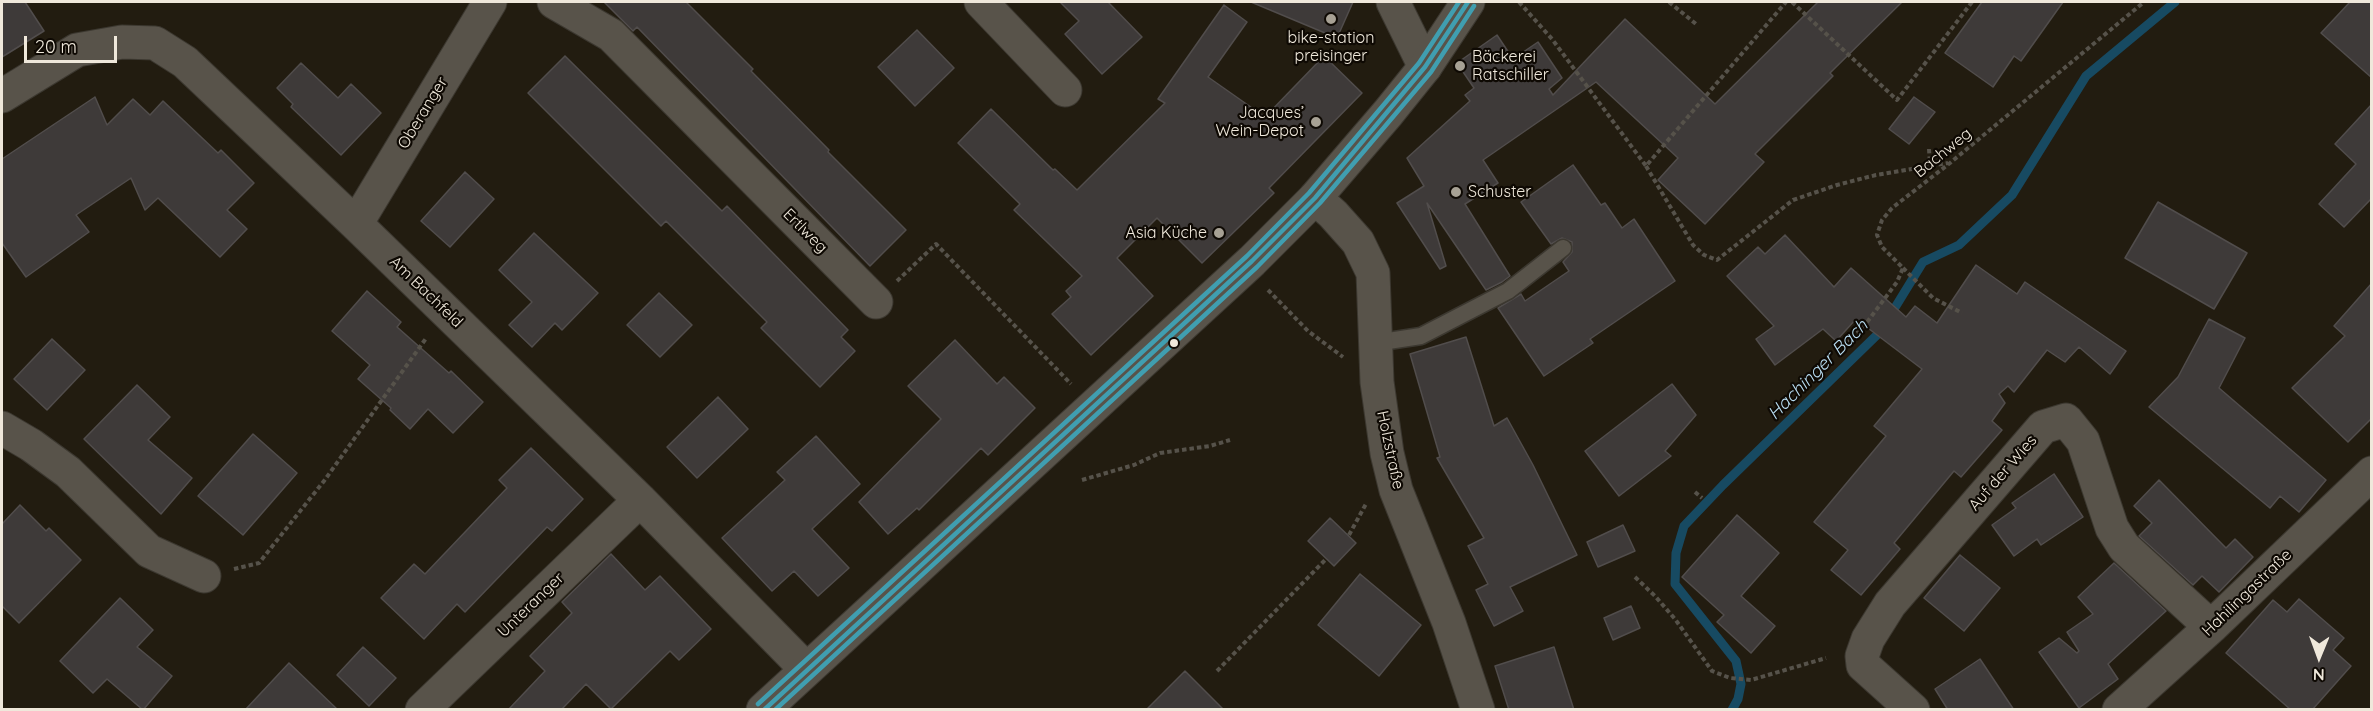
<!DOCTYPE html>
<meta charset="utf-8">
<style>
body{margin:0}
#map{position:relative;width:2373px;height:711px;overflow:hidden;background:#221c10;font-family:Quicksand,sans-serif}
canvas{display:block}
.frame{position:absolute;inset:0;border:3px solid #efe8db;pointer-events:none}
.north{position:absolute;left:2289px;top:627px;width:60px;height:60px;-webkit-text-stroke:4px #0e0903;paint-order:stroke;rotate:181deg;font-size:16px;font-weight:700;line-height:24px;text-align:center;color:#efe8db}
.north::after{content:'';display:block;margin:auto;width:21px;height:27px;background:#efe8db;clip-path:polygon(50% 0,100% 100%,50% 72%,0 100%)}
.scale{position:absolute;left:24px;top:36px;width:93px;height:27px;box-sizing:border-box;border:3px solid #efe8db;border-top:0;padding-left:8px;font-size:18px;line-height:21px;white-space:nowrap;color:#efe8db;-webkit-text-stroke:4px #0e0903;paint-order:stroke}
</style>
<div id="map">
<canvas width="2373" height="711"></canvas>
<div class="frame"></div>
<div class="north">N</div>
<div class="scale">20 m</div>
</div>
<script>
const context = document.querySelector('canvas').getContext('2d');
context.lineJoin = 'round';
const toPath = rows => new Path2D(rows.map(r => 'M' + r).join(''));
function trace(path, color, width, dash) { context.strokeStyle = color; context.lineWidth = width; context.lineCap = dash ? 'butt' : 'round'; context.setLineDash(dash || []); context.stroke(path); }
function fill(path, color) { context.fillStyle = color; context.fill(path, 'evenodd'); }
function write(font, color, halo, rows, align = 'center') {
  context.font = font + ' Quicksand,sans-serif'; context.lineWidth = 4.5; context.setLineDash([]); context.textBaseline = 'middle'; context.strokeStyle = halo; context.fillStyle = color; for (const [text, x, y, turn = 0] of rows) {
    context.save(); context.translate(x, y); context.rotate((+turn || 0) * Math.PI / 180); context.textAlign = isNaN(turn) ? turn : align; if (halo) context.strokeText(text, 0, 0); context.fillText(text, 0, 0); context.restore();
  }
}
trace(toPath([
 [1732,710,1738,699,1741,684,1736,661,1675,584,1676,553,1684,526,1723,485,1880,332,1923,262,1959,245,2012,195,2086,76,2175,2]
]), '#174a62', 9);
const building = toPath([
 [2,2,25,2,44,31,2,57,2,2],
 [604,2,686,2,753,69,751,71,829,150,828,152,906,230,870,266,637,27,633,31,604,2],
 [1060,2,1108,2,1142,37,1102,74,1065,34,1079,21,1060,2],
 [1251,2,1353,2,1337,38,1251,2],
 [1818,2,1902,2,1830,73,1833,76,1755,154,1764,162,1705,224,1658,180,1678,158,1596,82,1483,160,1498,183,1465,204,1510,276,1502,282,1486,290,1427,203,1446,266,1440,269,1397,203,1424,186,1407,158,1470,101,1465,95,1474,88,1457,63,1497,35,1513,59,1538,42,1562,78,1549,89,1553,95,1625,19,1715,104,1818,2],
 [1982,2,2063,2,2021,61,2014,56,1993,87,1945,53,1982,2],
 [2350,2,2372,2,2372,78,2321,33,2350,2],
 [1224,5,1247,22,1208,77,1265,117,1324,56,1362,93,1269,188,1274,193,1202,263,1157,218,1117,258,1153,296,1091,355,1052,314,1071,297,1066,291,1082,276,1014,210,1020,204,958,143,991,109,1053,170,1055,169,1077,190,1165,103,1158,99,1224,5],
 [917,30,954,68,915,106,878,67,917,30],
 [565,56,722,211,727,206,848,330,841,337,855,351,820,387,761,328,767,322,666,221,661,226,528,93,565,56],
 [301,63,338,98,351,84,381,113,341,155,291,107,293,104,277,88,301,63],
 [95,97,107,125,133,99,150,115,163,101,218,153,221,150,254,183,227,210,247,229,220,257,158,198,145,210,131,178,76,215,89,232,26,277,2,243,2,159,95,97],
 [1914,97,1935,112,1909,144,1889,129,1914,97],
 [2372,104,2372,198,2344,227,2319,204,2356,164,2335,144,2372,104],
 [1573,165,1601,205,1605,203,1622,228,1634,219,1675,281,1590,339,1593,343,1544,376,1498,308,1521,294,1525,301,1569,271,1563,262,1572,252,1572,242,1562,238,1551,244,1521,202,1573,165],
 [465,172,494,199,450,247,421,221,465,172],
 [2158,202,2247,253,2214,309,2125,258,2158,202],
 [534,233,598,293,562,330,555,323,532,347,509,325,532,302,499,270,534,233],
 [1785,235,1834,287,1851,268,1906,317,1915,306,1937,323,1976,265,2017,294,2025,282,2126,351,2110,374,2079,347,2065,362,2047,350,2014,392,2008,386,1999,394,2005,403,1992,421,2002,430,1961,477,1954,471,1894,543,1900,549,1861,595,1831,570,1848,550,1814,522,1886,436,1874,426,1922,369,1856,319,1836,341,1823,329,1775,365,1756,339,1774,326,1727,276,1758,247,1765,254,1785,235],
 [2372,283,2372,418,2348,442,2292,388,2345,336,2334,326,2372,283],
 [367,291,401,322,397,327,449,373,451,371,483,402,453,433,428,409,410,429,390,410,391,408,358,379,370,365,332,331,367,291],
 [659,293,692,325,660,357,627,325,659,293],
 [2209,319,2245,338,2219,388,2326,480,2299,512,2280,496,2270,508,2149,407,2178,377,2209,319],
 [1466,337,1494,426,1507,418,1533,465,1577,555,1510,587,1523,611,1494,626,1476,590,1488,584,1468,546,1484,538,1437,458,1440,457,1410,354,1466,337],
 [52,339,85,370,47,410,14,379,52,339],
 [955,340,997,384,1004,377,1035,408,988,455,981,448,919,510,917,508,888,534,859,502,941,419,908,386,955,340],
 [1672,384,1696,415,1665,451,1671,456,1619,496,1585,451,1672,384],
 [137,385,170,417,148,440,192,478,161,514,84,439,137,385],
 [718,397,748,429,697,478,667,447,718,397],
 [253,434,297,473,243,535,198,496,253,434],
 [816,436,860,484,812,529,849,568,818,596,794,571,772,591,722,538,785,480,777,472,816,436],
 [531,448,583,499,552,531,547,527,465,612,457,604,424,639,381,598,414,564,425,574,507,488,499,480,531,448],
 [2054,474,2083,517,2041,545,2037,539,2014,556,1992,525,2016,508,2012,503,2054,474],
 [2159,480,2226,548,2235,539,2253,557,2219,592,2202,576,2193,585,2139,536,2152,523,2134,506,2159,480],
 [20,505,46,531,49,528,81,560,19,623,2,606,2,524,20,505],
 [1737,515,1779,553,1741,596,1775,626,1751,653,1717,622,1724,615,1682,577,1737,515],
 [1330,518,1356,543,1334,566,1308,541,1330,518],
 [1623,525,1635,551,1598,567,1587,542,1623,525],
 [611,554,645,590,660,576,711,629,679,660,670,651,611,709,586,684,561,710,508,710,545,671,530,656,572,613,562,602,611,554],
 [1960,555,2000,588,1964,631,1924,598,1960,555],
 [2114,563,2166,611,2108,664,2118,679,2079,708,2039,652,2059,638,2077,653,2079,651,2067,632,2093,614,2078,597,2114,563],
 [1360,574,1421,625,1379,676,1318,625,1360,574],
 [120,598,153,630,137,647,172,676,143,710,107,679,93,693,60,661,120,598],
 [2299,599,2344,638,2333,650,2351,666,2312,710,2291,710,2226,653,2273,600,2287,612,2299,599],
 [1631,606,1640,628,1613,640,1604,618,1631,606],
 [363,647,396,678,369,706,337,675,363,647],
 [1554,647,1574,710,1509,710,1495,666,1554,647],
 [1980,659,2014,710,1948,710,1935,689,1980,659],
 [289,663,338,710,245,710,289,663],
 [1185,671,1224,710,1146,710,1185,671]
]);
fill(building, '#3e3a39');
trace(building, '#514d4c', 1.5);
const lane = toPath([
 [1375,343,1421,336,1508,291,1563,248]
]);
const street = toPath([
 [554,2,611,35,876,302],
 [981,2,1065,90],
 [1393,2,1425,67],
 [2,96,77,50,122,42,155,43,185,62,356,224,640,500,806,669],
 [1315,198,1333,214,1358,242,1373,273,1377,382,1387,453,1396,490,1449,623,1478,710],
 [356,224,490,2],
 [2,428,31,445,68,472,149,551,204,576],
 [422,710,640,500],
 [1913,710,1863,665,1862,656,1868,639,1890,604,2043,427,2066,420,2083,441,2112,528,2124,547,2211,627],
 [2119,710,2211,627,2372,473]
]);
const secondary = toPath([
 [763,710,1252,261,1315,198,1388,113,1425,67,1468,2]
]);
trace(lane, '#3c3830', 19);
trace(street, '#3c3830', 35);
trace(secondary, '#3c3830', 35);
trace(toPath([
 [1519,2,1552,39,1646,166,1786,2],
 [1669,2,1696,24],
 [1792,2,1897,100,1972,2],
 [1929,149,1930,165],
 [1646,166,1693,245,1704,255,1717,260,1793,200,1837,185,1876,175,1948,163],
 [1903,268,1933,298,1962,313],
 [897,281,936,244,1071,384],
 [1268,290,1308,331,1343,357],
 [1840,348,1865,325,1897,282,1903,268,1882,247,1877,235,1882,220,1892,208,1950,163,2144,2],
 [1082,480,1134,465,1160,453,1210,446,1230,440],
 [1695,492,1702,498],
 [1349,535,1367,502],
 [234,569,259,563,324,481,427,337],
 [1635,577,1655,596,1675,619,1712,671,1730,678,1751,680,1826,658],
 [1217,671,1326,559]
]), '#56524a', 4, [4.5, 3]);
trace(lane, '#58534a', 16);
trace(street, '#58534a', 33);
trace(secondary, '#58534a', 33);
trace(toPath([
 [764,710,1252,261,1315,198,1425,67,1468,2]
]), '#409eb0', 4.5);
trace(toPath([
 [775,710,1257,267,1320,203,1431,72,1474,6]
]), '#409eb0', 4.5);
trace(toPath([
 [758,704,1247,256,1309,193,1419,63,1459,2]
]), '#409eb0', 4.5);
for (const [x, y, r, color] of [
 [1331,19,6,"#a7a194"],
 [1460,66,6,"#a7a194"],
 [1316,122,6,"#a7a194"],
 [1456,192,6,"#a7a194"],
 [1219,233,6,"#a7a194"],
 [1174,343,5,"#efe8db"]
]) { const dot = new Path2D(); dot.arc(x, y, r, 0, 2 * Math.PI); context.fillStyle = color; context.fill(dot); trace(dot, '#0e0903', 2); }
write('16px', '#efe8db', '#0e0903', [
 ["bike-station",1331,38,"center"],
 ["preisinger",1331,56,"center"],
 ["Bäckerei",1472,57],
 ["Ratschiller",1472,75],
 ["Jacques’",1304,113,"right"],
 ["Wein-Depot",1304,131,"right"],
 ["Schuster",1468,192],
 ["Asia Küche",1207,233,"right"]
], 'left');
write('16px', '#efe8db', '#0e0903', [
 ["Oberanger",423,113,-59],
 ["Bachweg",1943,153,-39],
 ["Ertlweg",805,231,45],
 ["Am Bachfeld",426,292,44],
 ["Holzstraße",1390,450,78],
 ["Auf der Wies",2003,473,-49],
 ["Hahilingastraße",2247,593,-44],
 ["Unteranger",531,605,-44]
]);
write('italic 18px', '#b9def3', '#0e0903', [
 ["Hachinger Bach",1818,370,-45]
]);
</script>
